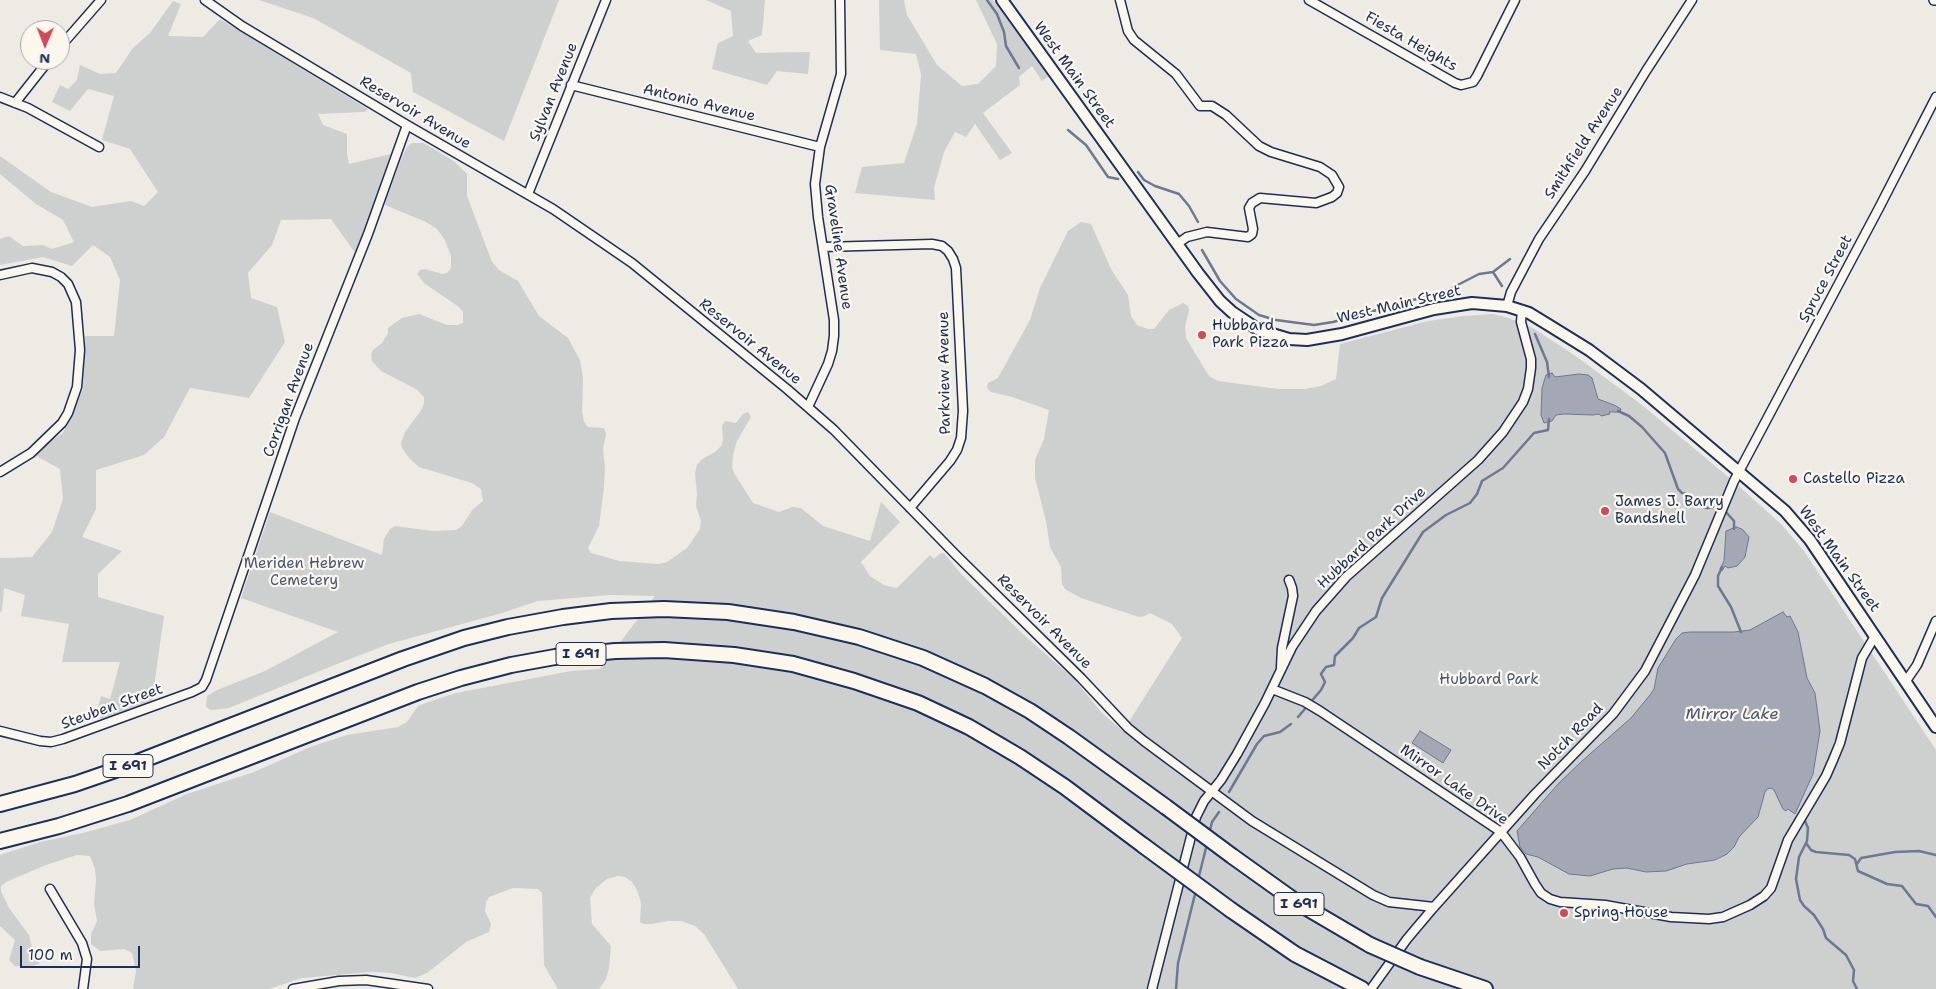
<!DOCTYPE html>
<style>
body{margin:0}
#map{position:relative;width:1936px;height:989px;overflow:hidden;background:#eeebe4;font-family:"Shantell Sans",sans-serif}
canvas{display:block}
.north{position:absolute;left:20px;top:20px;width:50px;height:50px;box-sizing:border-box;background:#fbf7ec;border:1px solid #a1a7b3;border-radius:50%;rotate:181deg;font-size:14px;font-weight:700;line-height:20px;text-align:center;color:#1b2f5e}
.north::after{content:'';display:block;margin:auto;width:18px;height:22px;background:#d1495b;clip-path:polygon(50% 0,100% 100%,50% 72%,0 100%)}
.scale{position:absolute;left:20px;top:946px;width:120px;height:22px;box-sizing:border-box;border:2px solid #1b2f5e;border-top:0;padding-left:6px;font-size:15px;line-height:18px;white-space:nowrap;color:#1b2f5e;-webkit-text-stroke:4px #fbf7ec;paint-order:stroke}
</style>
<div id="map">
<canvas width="1936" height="989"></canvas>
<div class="north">N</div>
<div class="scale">100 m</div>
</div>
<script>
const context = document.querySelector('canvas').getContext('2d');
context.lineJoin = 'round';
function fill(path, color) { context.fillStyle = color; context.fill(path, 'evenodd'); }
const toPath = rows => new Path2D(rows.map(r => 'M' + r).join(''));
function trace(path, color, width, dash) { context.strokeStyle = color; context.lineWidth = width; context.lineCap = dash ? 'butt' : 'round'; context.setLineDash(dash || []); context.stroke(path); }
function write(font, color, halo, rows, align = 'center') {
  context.font = font + ' "Shantell Sans",sans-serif'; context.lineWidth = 4.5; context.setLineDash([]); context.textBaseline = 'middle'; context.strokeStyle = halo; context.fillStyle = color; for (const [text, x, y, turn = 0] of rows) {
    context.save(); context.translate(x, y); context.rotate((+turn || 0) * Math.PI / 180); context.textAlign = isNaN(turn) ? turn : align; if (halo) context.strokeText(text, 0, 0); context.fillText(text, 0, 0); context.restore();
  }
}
fill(toPath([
 [259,0,559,0,504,141,413,92,411,73,313,18],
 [706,0,765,0,762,35,748,41,756,53,810,52,808,74,777,71,767,85,712,69,718,43,733,36,731,11],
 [879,0,904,0,907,15,937,65,962,86,978,84,996,66,997,44,976,0,993,0,1049,76,1042,81,1032,66,1019,77,1020,85,983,113,1012,153,1000,160,975,124,966,137,955,132,944,152,934,188,935,200,855,193,862,167,904,163,917,124,921,74,916,54,880,50],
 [173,1,181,4,168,36,203,37,220,19,368,109,365,112,318,114,323,125,347,134,347,154,349,164,391,154,356,254,331,219,281,220,272,245,248,273,251,298,277,307,285,342,249,398,190,388,164,437,144,455,96,470,96,509,82,537,122,551,98,574,98,597,164,616,152,701,101,720,97,710,101,696,110,699,120,662,62,662,69,624,21,616,25,595,4,588,2,610,0,613,0,558,32,557,52,532,63,499,60,469,31,453,63,433,83,389,85,336,114,336,120,280,110,257,93,245,72,266,43,257,0,265,0,239,9,236,23,246,43,245,52,249,74,242,63,220,36,204,0,174,0,156,51,192,92,207,131,201,144,206,158,192,130,149,102,140,114,96,88,89,70,111,52,102,60,85,68,89,77,80,80,65,100,74,116,73,133,48,150,33],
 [412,143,423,143,429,146,455,162,467,174,467,196,492,262,499,270,518,281,539,316,568,338,580,360,583,378,582,411,584,422,588,427,604,428,606,434,603,450,605,467,604,487,599,526,588,548,591,553,619,561,659,564,667,562,687,548,700,529,701,521,696,506,697,494,695,473,697,465,702,459,715,452,721,446,723,440,722,426,725,421,736,423,743,414,748,412,751,417,737,441,733,455,732,467,734,473,753,503,779,512,792,507,801,508,823,526,870,541,881,502,900,522,861,562,870,576,884,585,897,588,930,555,934,559,939,554,944,553,961,574,1025,636,1074,679,1102,713,1123,731,1182,638,1172,624,1150,613,1145,616,1139,617,1081,598,1065,589,1062,584,1061,567,1050,547,1046,521,1035,478,1035,460,1044,439,1049,410,1012,397,991,392,987,388,988,383,998,378,1030,320,1040,288,1068,231,1081,222,1091,224,1111,269,1128,295,1131,316,1137,325,1148,329,1154,329,1169,310,1183,303,1188,306,1189,311,1185,327,1186,338,1209,376,1218,381,1278,389,1305,389,1321,386,1336,379,1340,344,1428,321,1463,316,1493,314,1509,318,1533,328,1577,357,1642,405,1732,480,1782,525,1804,551,1936,750,1936,989,738,989,704,934,695,926,681,921,668,921,652,924,643,924,640,922,641,903,637,890,632,882,625,877,618,876,607,879,595,889,590,898,592,924,611,946,609,968,606,979,599,989,558,989,544,965,542,893,538,889,513,888,489,897,486,902,485,911,491,924,489,932,466,942,427,973,415,978,391,973,371,972,302,978,269,989,133,989,136,971,132,953,124,949,100,951,91,944,91,934,97,921,94,904,96,880,95,869,90,856,77,855,46,865,6,882,1,886,1,891,9,908,29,935,32,948,41,959,39,964,29,967,15,966,9,960,15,940,0,926,0,855,40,842,83,833,130,820,187,794,254,772,310,747,347,735,398,727,407,722,418,706,437,699,456,693,571,671,600,669,655,596,610,595,538,601,502,613,389,644,337,664,229,708,211,710,206,707,207,696,217,690,265,671,338,632,241,598,270,512,382,555,384,539,390,529,395,526,433,531,456,530,461,527,473,509,483,501,481,489,472,483,419,467,410,459,402,448,401,443,405,432,422,409,424,403,424,397,416,389,381,371,372,361,371,355,373,350,382,343,388,333,388,328,402,318,419,314,447,325,457,325,463,323,463,312,459,307,424,283,417,274,420,270,425,269,442,274,447,273,451,268,451,256,445,240,437,229,426,222,385,205,386,200,402,157,407,147]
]), '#cecfcf');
const water = toPath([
 [1552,373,1555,377,1579,374,1588,375,1592,378,1598,399,1614,405,1621,409,1620,412,1609,412,1610,414,1601,416,1599,414,1593,415,1564,414,1556,415,1552,421,1544,423,1541,415,1542,388,1546,375,1552,373],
 [1736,527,1742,529,1749,537,1745,557,1737,566,1728,568,1725,566,1722,571,1720,569,1724,561,1726,531,1736,527],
 [1783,612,1787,617,1790,616,1798,632,1807,678,1815,693,1820,731,1813,774,1795,814,1788,809,1786,811,1783,809,1774,790,1771,788,1767,789,1765,792,1758,817,1739,837,1734,847,1727,854,1715,860,1687,864,1666,871,1646,872,1627,868,1613,869,1590,876,1569,874,1538,857,1526,854,1520,847,1517,831,1558,784,1582,761,1631,718,1650,695,1654,689,1658,668,1676,639,1682,633,1690,632,1734,632,1750,630,1783,612],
 [1420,731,1451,750,1443,763,1412,743,1420,731]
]);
fill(water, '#a3a8b4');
trace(water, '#6d7892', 1);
trace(toPath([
 [987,0,997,14,1004,32,1006,46,1019,68],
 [1068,130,1086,145,1108,177,1118,179],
 [1138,172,1144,180,1155,186,1179,194,1189,206,1198,222],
 [1202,250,1220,281,1236,299,1259,315,1276,320,1314,325,1333,322,1446,291,1479,274,1493,272,1510,259],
 [1493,272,1502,286],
 [1535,334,1547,362,1549,377],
 [1618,411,1629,416,1642,427,1665,453,1678,489,1682,493,1690,495,1694,504,1707,508,1713,507],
 [1726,512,1734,521,1734,529],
 [1722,567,1718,576,1718,586,1731,607,1741,632],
 [1298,717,1321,690,1325,682,1321,674,1323,671,1326,667,1334,665,1335,656,1353,638,1359,628,1376,617,1382,598,1423,532,1446,515,1470,503,1477,494,1482,481,1503,468,1534,433,1548,430,1549,419],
 [1229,792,1257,744,1264,736,1280,732,1291,724],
 [1805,821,1808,828,1807,841,1799,857,1796,879,1800,900,1804,906,1814,915,1823,929,1826,938,1846,955,1854,970,1853,981,1857,989],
 [1209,834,1212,822,1219,812],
 [1806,843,1811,850,1816,852,1849,855,1855,859,1858,871,1887,884,1902,886,1916,904,1928,906,1936,917],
 [1857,864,1861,858,1895,852,1919,851,1936,855],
 [1198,880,1207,844],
 [1176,989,1178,963,1196,890]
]), '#6d7892', 2.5);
const minor = toPath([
 [205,0,242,26,407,125,553,209,632,263,787,389,834,430,956,555,1081,678,1128,728,1144,741,1252,821,1373,895,1389,902,1434,907],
 [1120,0,1128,31,1134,40,1176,74,1200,106,1212,106,1226,115,1259,146,1271,152,1320,167,1332,175,1339,187,1337,193,1332,197,1316,203,1260,198,1252,203,1249,208,1253,229,1252,234,1248,237,1207,232,1187,237,1177,244],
 [1309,0,1455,83,1461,85,1473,82,1477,76,1515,0],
 [60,47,101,0],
 [571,85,820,147],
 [0,97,28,108,99,147],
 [15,103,49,60],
 [528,194,606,0],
 [823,247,932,244,942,246,948,251,953,259,956,268,963,411,961,438,957,450,950,461,910,508],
 [0,275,32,268,52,272,61,277,68,284,76,302,80,350,77,387,68,413,62,423,31,453,0,472],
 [1507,306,1511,292,1539,239,1585,171,1646,71,1692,0],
 [808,407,828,364,832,351,834,336,834,320,818,217,815,184,820,147,841,74,840,0],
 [1281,667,1282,648,1293,596,1292,588,1289,580],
 [1906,681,1917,665,1936,621],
 [1272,689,1305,702,1320,711,1501,832,1520,857,1535,884,1541,893,1550,899,1560,902,1605,905,1671,917,1709,919,1723,917,1750,905,1764,896,1771,888,1788,840,1826,776,1833,760,1840,743,1862,658,1875,636],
 [0,731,40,741,51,742,63,739,192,692,202,687,206,680,295,418,368,234,407,125],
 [50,889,82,943,87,959,83,989],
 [293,989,339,981,366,980,428,989],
 [1152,989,1196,817,1204,801,1221,780,1237,754,1265,703,1292,647,1316,611,1346,577,1478,460,1503,432,1523,402,1528,389,1531,368,1531,359,1521,322,1522,310],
 [1371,989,1407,939,1434,907,1535,794,1613,714,1645,671,1695,575,1734,481,1879,208,1936,97]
]);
const tertiary = toPath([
 [1934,0,1936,0]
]);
const secondary = toPath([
 [1002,0,1198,273,1220,301,1232,312,1259,330,1289,339,1307,340,1342,334,1434,309,1472,303,1507,306,1529,313,1547,324,1589,350,1641,389,1785,511,1810,540,1936,727]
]);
const motorway = toPath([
 [0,804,75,784,130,765,403,659,464,638,508,627,563,617,611,611,664,609,728,612,794,622,859,637,923,658,985,686,1030,711,1069,737,1166,807],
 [0,841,59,826,128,804,418,692,461,678,511,665,555,657,615,651,664,650,734,655,793,664,854,681,918,703,969,727,1020,757,1065,787,1144,846],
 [1232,856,1295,901,1370,945],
 [1231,910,1295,954,1362,989],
 [1420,967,1485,989]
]);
trace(minor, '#1b2f5e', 11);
trace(tertiary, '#1b2f5e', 12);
trace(secondary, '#1b2f5e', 14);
trace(motorway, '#1b2f5e', 18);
trace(minor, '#fbf7ec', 8);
trace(tertiary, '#fbf7ec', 9);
trace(secondary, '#fbf7ec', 10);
trace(motorway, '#fbf7ec', 14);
const motorwayBridge = toPath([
 [1166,807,1232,856],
 [1144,846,1231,910],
 [1370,945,1420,967]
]);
trace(motorwayBridge, '#1b2f5e', 18, []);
trace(motorwayBridge, '#fbf7ec', 14);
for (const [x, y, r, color] of [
 [1202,335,5,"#d1495b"],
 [1793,479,5,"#d1495b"],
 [1605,511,5,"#d1495b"],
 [1564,913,5,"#d1495b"]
]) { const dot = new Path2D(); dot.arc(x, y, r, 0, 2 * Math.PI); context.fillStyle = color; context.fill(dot); trace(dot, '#fbf7ec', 2); }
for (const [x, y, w] of [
 [581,654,50],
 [128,766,50],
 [1299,904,50]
]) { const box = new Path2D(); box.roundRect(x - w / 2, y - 11.5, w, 23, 4); context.fillStyle = '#fbf7ec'; context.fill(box); trace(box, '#1b2f5e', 1); }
write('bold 14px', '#1b2f5e', null, [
 ["I 691",581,654],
 ["I 691",128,766],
 ["I 691",1299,904]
]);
write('15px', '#1b2f5e', '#fbf7ec', [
 ["Fiesta Heights",1411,42,30],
 ["West Main Street",1074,75,54],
 ["Sylvan Avenue",554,92,-68],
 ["Antonio Avenue",699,103,14],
 ["Reservoir Avenue",415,113,31],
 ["Smithfield Avenue",1584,143,-57],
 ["Graveline Avenue",838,247,82],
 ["Spruce Street",1826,279,-62],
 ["West Main Street",1399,305,-13],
 ["Reservoir Avenue",750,342,39],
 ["Parkview Avenue",945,373,-91],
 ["Corrigan Avenue",289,400,-70],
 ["Hubbard Park Drive",1372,538,-43],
 ["West Main Street",1839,559,54],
 ["Reservoir Avenue",1044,622,45],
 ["Steuben Street",112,707,-20],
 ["Notch Road",1571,737,-46],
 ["Mirror Lake Drive",1454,785,35]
]);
write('15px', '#1b2f5e', '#fbf7ec', [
 ["Hubbard",1212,326],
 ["Park Pizza",1212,343],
 ["Castello Pizza",1803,479],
 ["James J. Barry",1615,502],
 ["Bandshell",1615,519],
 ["Spring House",1574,913]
], 'left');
write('15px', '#48577a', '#fbf7ec', [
 ["Meriden Hebrew",304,564],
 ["Cemetery",304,581],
 ["Hubbard Park",1489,680]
]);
write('italic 16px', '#445378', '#fbf7ec', [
 ["Mirror Lake",1732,715]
]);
</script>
